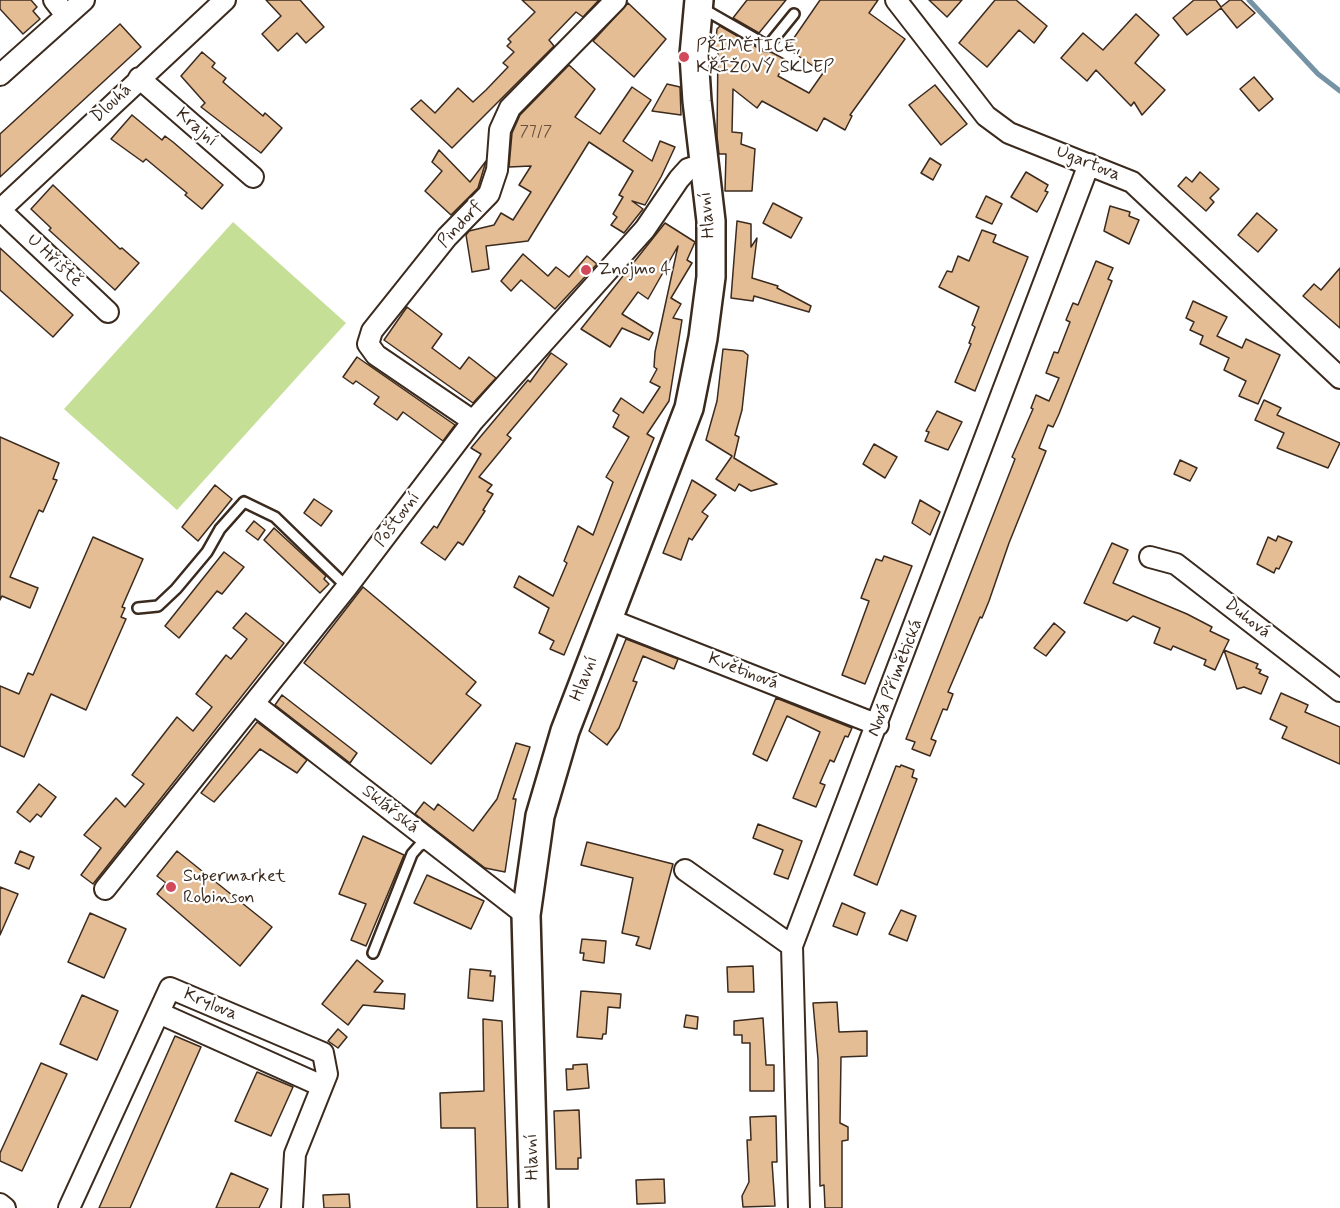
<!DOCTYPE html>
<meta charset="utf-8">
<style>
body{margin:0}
canvas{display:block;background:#fff}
</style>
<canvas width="1340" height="1208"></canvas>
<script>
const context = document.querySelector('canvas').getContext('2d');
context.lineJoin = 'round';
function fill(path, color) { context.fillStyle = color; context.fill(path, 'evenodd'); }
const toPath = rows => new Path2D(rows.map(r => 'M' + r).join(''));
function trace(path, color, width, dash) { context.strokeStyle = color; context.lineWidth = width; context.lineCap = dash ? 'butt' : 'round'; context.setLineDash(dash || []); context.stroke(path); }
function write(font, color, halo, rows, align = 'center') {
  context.font = font + ' Mynerve,sans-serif'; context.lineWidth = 4.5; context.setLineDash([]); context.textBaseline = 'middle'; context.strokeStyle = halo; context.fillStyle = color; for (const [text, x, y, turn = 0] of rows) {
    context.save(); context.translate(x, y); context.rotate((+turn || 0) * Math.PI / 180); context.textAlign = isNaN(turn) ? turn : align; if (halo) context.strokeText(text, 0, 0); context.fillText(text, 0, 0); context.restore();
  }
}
fill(toPath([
 [233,222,346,323,177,510,64,409]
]), '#c5df96');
trace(toPath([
 [1249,0,1318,74,1340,91]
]), '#7593a4', 5);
const building = toPath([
 [0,0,31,0,37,7,33,11,40,19,23,34,0,9,0,0],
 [266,0,300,0,324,27,306,43,297,33,278,51,262,34,281,16,266,0],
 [522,0,599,0,583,17,576,12,549,40,554,46,452,148,411,109,421,100,435,113,458,88,473,102,486,90,508,67,503,63,514,52,507,46,511,42,508,39,535,12,522,0],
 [747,0,786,0,759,33,733,18,747,0],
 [820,0,878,0,869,13,905,39,850,115,852,116,845,130,824,118,817,131,762,101,757,108,733,89,732,132,742,133,741,144,755,149,752,191,725,191,726,154,719,154,717,136,718,48,715,47,717,29,720,26,765,52,771,52,786,60,778,76,809,93,823,73,787,48,820,0],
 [929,0,962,0,947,17,929,0],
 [995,0,1016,0,1047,26,1034,43,1019,30,987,67,959,43,995,0],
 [1194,0,1216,0,1221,7,1230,0,1241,0,1255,13,1237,28,1221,8,1187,35,1173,18,1194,0],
 [628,3,666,39,634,77,593,41,628,3],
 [1136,14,1159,35,1135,63,1165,90,1142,115,1134,102,1131,106,1096,70,1087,81,1061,58,1083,33,1103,50,1136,14],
 [120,24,141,47,0,177,0,134,120,24],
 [202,52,215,63,212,67,226,78,223,82,263,116,265,113,282,128,261,153,201,107,205,103,181,76,202,52],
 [569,65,595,89,575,117,600,134,632,87,651,100,623,141,652,161,660,141,675,147,661,177,645,205,632,201,643,209,624,233,611,225,617,217,613,214,623,197,619,195,633,171,589,142,528,241,486,246,489,269,472,272,466,235,469,231,494,225,501,213,513,220,531,192,519,185,531,166,509,167,512,133,520,115,569,65],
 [1254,77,1273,99,1259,111,1240,89,1254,77],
 [667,84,680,87,681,115,652,111,667,84],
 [935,85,967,124,941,145,909,105,935,85],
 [132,115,162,140,165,136,173,142,223,185,202,209,185,195,187,193,146,159,143,162,111,139,132,115],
 [439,150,470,182,486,161,478,188,451,215,425,191,442,171,432,162,439,150],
 [930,158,941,165,933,180,921,173,930,158],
 [1026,172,1048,185,1045,191,1048,192,1037,212,1011,197,1026,172],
 [1200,172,1219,189,1210,198,1214,202,1206,211,1178,186,1186,177,1192,182,1200,172],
 [53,185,120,249,122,248,139,263,115,290,49,230,51,228,31,209,53,185],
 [986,196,1002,204,992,224,976,217,986,196],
 [773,203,802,218,791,238,763,223,773,203],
 [1110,206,1130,212,1129,216,1139,220,1129,244,1104,231,1110,206],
 [1257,213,1277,230,1258,252,1238,235,1257,213],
 [737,221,751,224,751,247,757,238,752,278,778,286,777,288,811,306,809,312,754,296,753,301,731,298,737,221],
 [665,223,695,242,687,260,692,263,671,298,681,304,673,318,682,320,669,401,647,434,654,438,564,655,550,649,554,641,539,633,549,608,514,587,519,576,553,596,567,563,564,561,578,526,593,535,613,482,606,477,629,437,613,427,619,415,613,411,621,398,643,413,660,387,650,382,657,369,654,367,655,352,678,246,648,299,638,292,622,314,653,333,649,340,622,328,610,347,581,329,665,223],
 [982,230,996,235,993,242,1028,257,975,391,955,382,971,344,969,343,975,327,972,325,979,307,939,287,947,271,952,272,958,256,969,261,982,230],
 [0,248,73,315,53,337,0,290,0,248],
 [523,254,548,276,556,267,569,277,587,256,597,264,555,309,521,280,511,291,501,281,523,254],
 [1096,261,1113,268,1108,279,1112,281,1059,414,1053,427,1048,425,1039,448,1046,451,1009,543,989,601,982,618,980,617,948,692,953,694,947,710,943,709,931,739,936,741,930,756,912,749,915,742,906,739,1015,459,1012,457,1033,409,1031,408,1036,395,1049,401,1059,378,1046,373,1054,352,1058,353,1070,322,1066,320,1073,303,1078,305,1096,261],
 [1340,268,1340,328,1303,296,1314,284,1321,290,1340,268],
 [1193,301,1227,317,1217,336,1242,348,1246,339,1280,355,1258,404,1239,396,1246,381,1224,370,1229,358,1200,344,1203,336,1190,330,1194,322,1186,318,1193,301],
 [407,307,442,334,432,348,460,369,469,357,496,378,473,403,384,340,407,307],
 [723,349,743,351,748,355,742,410,735,435,739,437,734,458,777,484,751,491,739,484,735,491,716,479,732,456,706,440,717,401,723,349],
 [551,353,567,364,507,435,511,438,479,477,492,485,487,491,493,494,483,510,485,511,463,545,458,542,445,560,421,543,434,526,437,528,481,454,471,448,528,380,530,382,551,353],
 [357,357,455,425,443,441,403,412,397,420,374,404,379,397,356,381,353,384,343,377,357,357],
 [1264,400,1281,408,1277,415,1340,443,1328,468,1277,448,1284,433,1255,420,1264,400],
 [937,411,962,422,948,450,925,441,929,432,926,431,937,411],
 [0,437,59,463,53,479,57,480,43,512,39,510,10,577,38,588,30,608,2,596,0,600,0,437],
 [874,444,897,457,885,478,863,464,874,444],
 [1180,460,1197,468,1190,481,1174,474,1180,460],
 [692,480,716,495,702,512,708,516,692,540,689,538,681,560,663,553,692,480],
 [215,485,232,499,198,541,182,527,215,485],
 [314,499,332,511,321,526,304,513,314,499],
 [920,500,940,512,930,535,912,523,920,500],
 [254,521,265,530,258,540,246,531,254,521],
 [274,528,326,576,324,579,329,584,320,593,264,540,274,528],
 [1278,536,1292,542,1279,569,1276,568,1274,573,1257,564,1268,537,1276,541,1278,536],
 [93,537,143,559,122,607,125,608,121,617,126,619,86,710,51,694,24,757,0,746,0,686,19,694,28,673,33,675,93,537],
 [1112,543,1128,550,1113,583,1187,614,1212,627,1210,631,1229,640,1224,650,1258,664,1256,668,1261,670,1259,673,1268,677,1261,694,1244,687,1237,689,1224,650,1215,670,1204,665,1206,660,1173,646,1171,650,1154,643,1160,628,1133,616,1127,621,1084,603,1112,543],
 [224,552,244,567,222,594,217,591,179,638,165,626,224,552],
 [884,556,912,566,865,684,842,675,869,601,861,598,876,559,882,561,884,556],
 [363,587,476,682,466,694,481,705,431,764,304,663,363,587],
 [246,613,284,643,93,884,81,875,101,848,84,835,116,798,125,807,144,784,132,775,177,717,193,731,212,707,196,694,226,655,231,659,247,639,233,628,246,613],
 [1054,623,1065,632,1046,656,1034,648,1054,623],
 [626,639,678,659,674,669,643,656,633,681,637,682,619,728,607,745,589,731,626,639],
 [1281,693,1308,705,1305,712,1340,727,1340,764,1282,738,1287,727,1270,719,1281,693],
 [282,695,357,753,350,763,275,705,282,695],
 [776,698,852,728,848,737,845,736,834,762,830,760,820,783,825,785,816,807,793,798,820,732,787,716,767,761,753,754,776,698],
 [257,722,307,760,297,773,260,749,214,802,201,793,257,722],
 [516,743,530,747,513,799,516,799,505,872,485,868,415,814,424,802,434,810,438,804,473,831,497,799,516,743],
 [901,765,914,770,912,777,917,779,877,885,854,875,896,766,900,767,901,765],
 [39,784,56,797,41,817,37,814,30,822,17,812,39,784],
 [758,824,802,841,788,879,774,874,783,850,753,838,758,824],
 [363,836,404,855,366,946,351,940,366,904,339,894,363,836],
 [587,842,673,864,650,949,636,945,639,937,622,933,633,878,581,865,587,842],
 [20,851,34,857,29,869,15,863,20,851],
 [177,851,272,927,240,966,157,894,166,883,157,876,177,851],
 [427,875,484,901,471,929,414,903,427,875],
 [0,887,18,894,0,935,0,887],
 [842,903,865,913,857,935,833,926,842,903],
 [901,910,916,916,907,941,889,934,901,910],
 [90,913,126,929,104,978,68,962,90,913],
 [582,939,606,941,604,963,583,960,584,953,580,953,582,939],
 [357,960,383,981,374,992,405,994,404,1009,363,1005,348,1025,322,1004,357,960],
 [753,966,754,992,728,992,727,967,753,966],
 [470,969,491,971,490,976,495,976,493,1001,468,998,470,969],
 [581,991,621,994,620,1008,608,1007,606,1034,603,1034,602,1039,577,1037,581,991],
 [82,995,118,1011,97,1060,60,1044,82,995],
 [837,1002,839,1032,867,1031,867,1056,841,1057,840,1123,848,1127,848,1140,842,1141,842,1208,825,1208,824,1185,820,1186,818,1059,813,1003,837,1002],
 [686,1015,698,1017,697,1029,684,1027,686,1015],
 [763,1018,766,1065,774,1065,774,1091,750,1091,750,1043,742,1043,742,1035,734,1035,734,1021,763,1018],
 [483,1019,502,1021,508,1208,477,1208,475,1128,441,1128,440,1093,484,1091,483,1019],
 [338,1029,347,1037,338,1048,328,1041,338,1029],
 [175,1036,201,1047,130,1208,99,1208,175,1036],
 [41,1063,67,1074,22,1171,0,1161,0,1153,41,1063],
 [587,1064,589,1088,567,1090,566,1069,573,1069,573,1065,587,1064],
 [257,1072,293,1087,271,1136,235,1121,257,1072],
 [579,1110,581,1158,578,1158,578,1169,556,1169,554,1111,579,1110],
 [776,1116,777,1162,772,1162,775,1206,743,1207,742,1196,749,1182,747,1140,751,1140,750,1117,776,1116],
 [231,1173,268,1189,259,1208,216,1208,231,1173],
 [664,1179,665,1203,637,1204,636,1180,664,1179],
 [349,1194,350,1208,324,1208,323,1195,349,1194]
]);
fill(building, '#e5bd95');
trace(building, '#3b2a1e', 1.5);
const service = toPath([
 [700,7,768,46,794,14],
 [138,608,158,606,176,589,207,552,220,529,244,502,275,517,347,587],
 [373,953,412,854,419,846,430,841]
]);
const minor = toPath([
 [54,0,66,15],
 [896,0,986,116,1009,133,1132,182,1340,378],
 [0,75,84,0],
 [139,78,253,177],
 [0,210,225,0],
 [0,210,108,312],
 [473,421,376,355,368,344,372,331,447,237,489,194,497,170,500,130,510,108,616,0],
 [1150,557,1176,564,1340,691],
 [608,619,878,725],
 [254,704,526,915],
 [685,870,792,946],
 [105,889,347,587,473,421,645,229,679,179,688,169,703,164],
 [159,1013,322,1086],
 [0,1204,5,1208],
 [69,1208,170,988,323,1053,327,1074,295,1154,292,1208],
 [799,1208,792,946,1089,164]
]);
const secondary = toPath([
 [534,1208,526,915,540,816,565,731,689,408,703,338,711,277,711,221,697,101,694,55,699,0]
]);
trace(service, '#3b2a1e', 14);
trace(minor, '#3b2a1e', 24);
trace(secondary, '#3b2a1e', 32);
trace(service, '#fff', 9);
trace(minor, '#fff', 20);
trace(secondary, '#fff', 27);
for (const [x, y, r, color] of [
 [684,57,6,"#d1495b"],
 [586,270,6,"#d1495b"],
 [171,887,6,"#d1495b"]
]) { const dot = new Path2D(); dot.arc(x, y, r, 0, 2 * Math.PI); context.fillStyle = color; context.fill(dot); trace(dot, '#fff', 2); }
write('15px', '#664f3c', null, [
 ["77/7",536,133]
]);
write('18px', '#3b2a1e', '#fff', [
 ["PŘÍMĚTICE,",696,47],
 ["KŘÍŽOVÝ SKLEP",696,68],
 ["Znojmo 4",598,270],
 ["Supermarket",183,877],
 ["Robinson",183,898]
], 'left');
write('18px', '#3b2a1e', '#fff', [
 ["Dlouhá",112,104,-43],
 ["Krajní",196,128,41],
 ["Ugartova",1088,164,22],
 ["Hlavní",708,215,-95],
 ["Pindorf",461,225,-47],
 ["U Hřiště",54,261,43],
 ["Poštovní",398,520,-53],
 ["Duhová",1247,619,38],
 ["Květinová",743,672,21],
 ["Nová Přímětická",896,678,-69],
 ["Hlavní",585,679,-69],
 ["Sklářská",390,810,38],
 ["Krylova",210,1005,23],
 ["Hlavní",533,1157,-92]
]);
</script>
